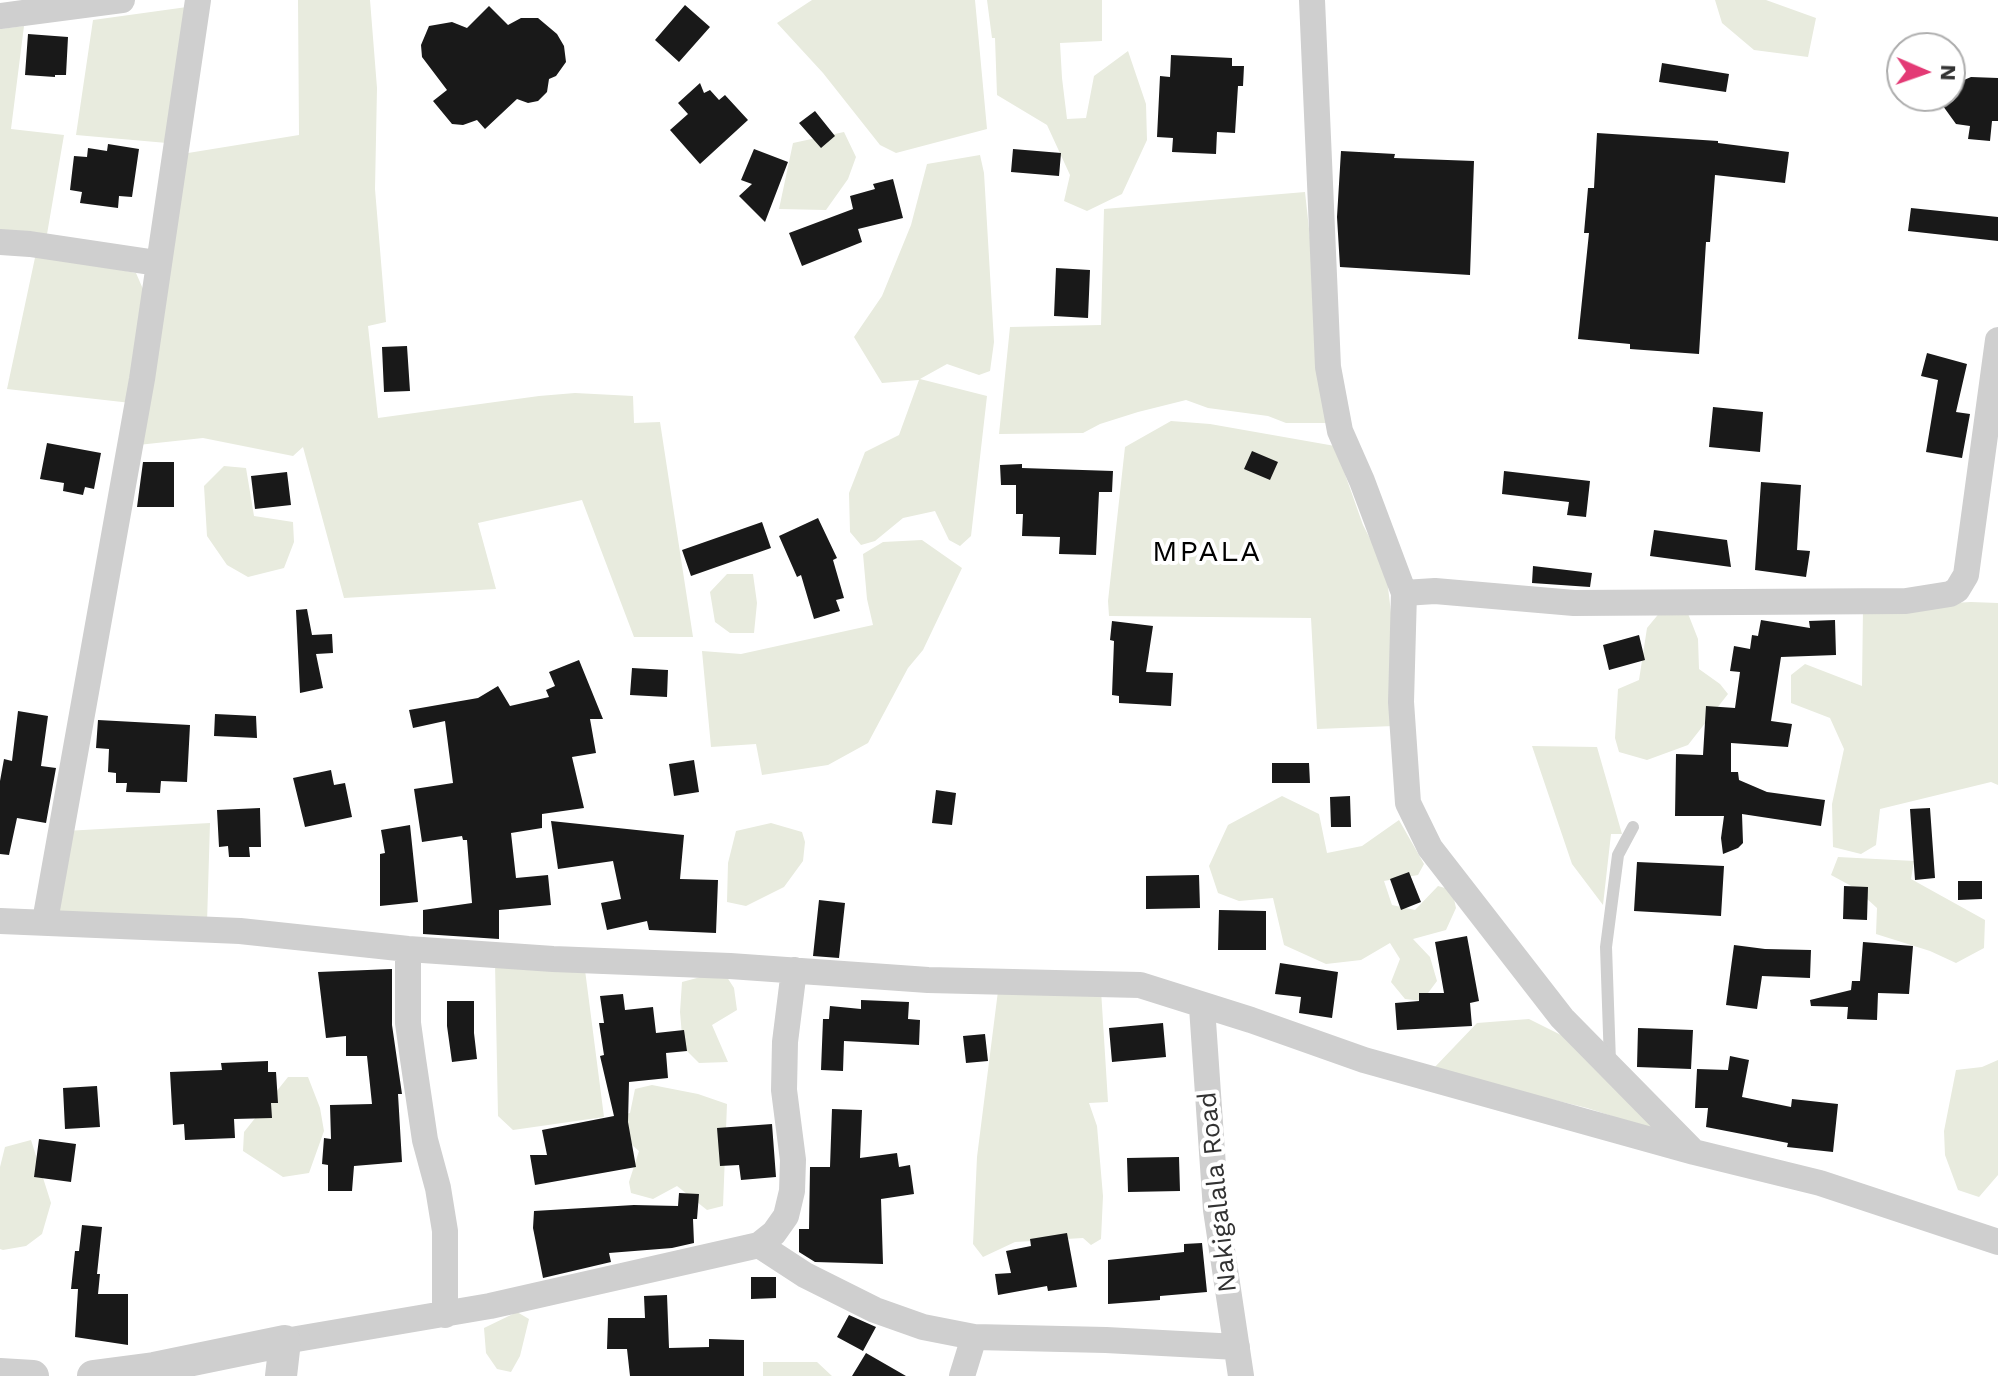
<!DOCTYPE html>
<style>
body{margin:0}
#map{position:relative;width:1998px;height:1376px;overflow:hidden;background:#fff;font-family:"Work Sans",sans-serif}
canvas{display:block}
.north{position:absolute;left:1886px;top:32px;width:80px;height:80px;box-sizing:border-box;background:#fff;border:2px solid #adadad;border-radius:50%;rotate:92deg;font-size:22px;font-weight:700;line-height:32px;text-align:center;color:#323232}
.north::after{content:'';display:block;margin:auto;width:28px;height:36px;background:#e33a75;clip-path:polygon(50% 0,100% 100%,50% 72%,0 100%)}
</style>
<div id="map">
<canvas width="1998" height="1376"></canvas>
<div class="north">N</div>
</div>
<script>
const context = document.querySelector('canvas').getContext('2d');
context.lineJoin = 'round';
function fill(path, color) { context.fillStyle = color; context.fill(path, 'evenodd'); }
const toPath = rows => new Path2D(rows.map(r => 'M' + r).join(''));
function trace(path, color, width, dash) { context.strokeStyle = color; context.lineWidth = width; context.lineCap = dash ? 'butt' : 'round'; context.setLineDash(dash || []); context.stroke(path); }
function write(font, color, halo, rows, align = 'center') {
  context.font = font + ' "Work Sans",sans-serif'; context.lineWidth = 8; context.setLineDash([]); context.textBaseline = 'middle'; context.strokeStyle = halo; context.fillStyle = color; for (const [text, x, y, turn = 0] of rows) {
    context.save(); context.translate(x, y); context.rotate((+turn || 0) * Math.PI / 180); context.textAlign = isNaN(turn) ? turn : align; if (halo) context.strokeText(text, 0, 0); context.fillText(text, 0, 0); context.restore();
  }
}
fill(toPath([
 [298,0,370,0,377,88,375,189,386,322,368,326,378,418,539,396,575,393,633,396,634,423,660,422,693,637,634,637,582,500,478,523,496,589,344,598,303,447,293,456,203,438,138,445,188,153,299,135],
 [812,0,975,0,987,129,896,153,880,145,823,73,777,23],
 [987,0,1102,0,1102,41,1060,43,1062,78,1067,119,1086,118,1094,76,1128,51,1146,104,1147,140,1122,194,1087,211,1064,201,1070,175,1047,125,997,95,995,38,992,38],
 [1715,0,1766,0,1816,18,1808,57,1754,50,1722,23],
 [187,7,167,143,76,135,93,20],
 [24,26,11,129,64,135,46,240,0,235,0,29],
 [844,132,856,157,848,179,826,210,779,209,793,143],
 [980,155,984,173,994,342,990,371,979,375,947,364,920,379,987,396,971,536,960,546,949,540,935,511,903,518,875,541,861,545,850,532,849,493,865,452,899,435,919,380,882,383,854,337,882,296,911,225,927,164],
 [1305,192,1330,423,1286,423,1268,416,1208,408,1186,400,1138,412,1100,424,1083,433,999,434,1010,327,1101,325,1104,209],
 [36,253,136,273,146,296,131,403,7,389],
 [1171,421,1210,424,1335,446,1363,525,1386,570,1395,647,1394,726,1317,729,1311,618,1109,616,1108,601,1125,447],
 [224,466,246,468,254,516,293,522,294,542,284,568,248,577,227,565,207,536,204,486],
 [922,540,962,568,923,650,908,668,868,743,828,765,762,775,756,744,711,747,702,651,741,654,873,625,867,599,863,554,883,542],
 [727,574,753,574,757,603,754,633,730,633,715,622,710,592],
 [1971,602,1998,603,1998,785,1991,782,1880,809,1876,845,1861,854,1833,847,1832,804,1844,749,1830,718,1791,703,1791,675,1805,664,1862,686,1863,608],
 [1661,611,1687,611,1698,639,1699,669,1720,684,1728,694,1688,745,1647,760,1619,752,1615,738,1618,689,1639,680,1647,628],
 [1532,746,1597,747,1622,834,1611,834,1603,905,1572,864],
 [1282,796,1319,814,1327,853,1362,846,1399,820,1424,864,1418,875,1384,881,1392,905,1415,910,1438,886,1452,890,1456,908,1446,930,1413,939,1430,957,1437,981,1422,1001,1405,999,1391,982,1400,959,1390,943,1361,960,1326,964,1284,945,1273,898,1239,901,1218,893,1209,866,1228,825],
 [210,823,207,923,51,913,65,831],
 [771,823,802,832,805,842,803,861,784,887,746,906,727,902,728,863,736,831],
 [1838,857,1914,861,1911,879,1985,920,1984,948,1956,963,1930,951,1876,934,1877,908,1855,888,1831,875],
 [495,963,585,970,604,1117,513,1130,498,1116],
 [723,971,734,988,737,1010,712,1025,728,1062,699,1063,683,1047,680,1012,682,982],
 [1101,990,1108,1102,1089,1103,1097,1126,1103,1196,1101,1239,1091,1245,1083,1238,1015,1242,983,1257,973,1244,977,1157,998,991],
 [1529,1019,1565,1037,1661,1132,1587,1108,1432,1070,1477,1023],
 [1998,1060,1998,1175,1979,1197,1958,1190,1945,1155,1944,1131,1956,1070,1982,1067],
 [288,1077,308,1077,320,1108,324,1131,309,1173,283,1177,243,1151,244,1132],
 [652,1085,698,1094,727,1104,723,1206,707,1210,677,1186,653,1199,631,1193,629,1182,639,1151,610,1126,610,1117,630,1113,635,1089],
 [31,1140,51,1203,42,1234,26,1246,3,1250,0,1249,0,1167,5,1147],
 [517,1312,529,1319,520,1356,511,1372,497,1369,486,1353,484,1328],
 [763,1362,817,1362,832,1376,763,1376]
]), '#e8ebde');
fill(toPath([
 [685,5,710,27,679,62,655,40],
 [489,6,508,25,521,18,538,18,557,34,564,46,566,62,556,76,549,79,547,92,538,101,528,103,517,99,485,129,477,120,463,125,452,124,433,101,447,90,422,57,421,45,429,26,452,22,467,28],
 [28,34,68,37,66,75,55,75,55,77,25,75],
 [1171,55,1232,58,1232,66,1244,66,1243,86,1238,86,1235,133,1217,132,1216,154,1172,152,1173,138,1157,137,1160,76,1170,77],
 [1662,63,1729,74,1726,92,1659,82],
 [1971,77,1998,78,1998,121,1992,121,1990,141,1968,139,1970,126,1956,124,1943,106,1946,96,1955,93,1957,83],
 [700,83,704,93,710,90,719,100,725,95,748,120,700,164,670,130,688,114,678,103],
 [815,111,835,136,821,148,799,123],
 [1597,133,1718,141,1718,143,1789,152,1785,183,1715,175,1710,242,1706,242,1699,354,1630,349,1630,344,1578,339,1589,233,1584,233,1588,188,1594,188],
 [108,144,139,149,132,197,119,196,118,208,80,203,82,192,70,190,74,156,87,157,88,148,107,151],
 [754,149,788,162,765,222,739,196,752,184,741,180],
 [1013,149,1061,153,1059,176,1011,172],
 [1341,151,1395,154,1394,158,1474,161,1470,275,1340,267,1337,217],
 [893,179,903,218,858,229,862,242,802,266,789,233,853,209,850,196,875,189,873,184],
 [1911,208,1998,217,1998,241,1908,231],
 [1056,268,1090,270,1088,318,1054,316],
 [407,346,410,391,384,392,382,347],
 [1927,353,1967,364,1956,412,1970,414,1962,458,1926,452,1938,380,1921,376],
 [1713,407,1763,412,1760,452,1709,447],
 [47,443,101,453,94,489,85,487,83,495,63,491,64,483,40,479],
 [1252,451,1278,462,1270,480,1244,469],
 [143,462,174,462,174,507,137,507],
 [1022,464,1022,468,1113,471,1112,492,1099,492,1096,555,1059,554,1060,537,1022,536,1023,514,1016,514,1016,485,1001,485,1000,465],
 [1504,471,1590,481,1586,517,1567,515,1569,502,1502,494],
 [287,472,291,505,255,509,251,476],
 [1761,482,1801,485,1797,550,1810,551,1806,577,1755,570],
 [818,518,837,558,833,560,844,598,836,600,840,611,814,619,801,575,797,577,779,536],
 [762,522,771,548,691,576,682,550],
 [1654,530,1727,540,1731,567,1650,556],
 [1533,566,1592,573,1590,587,1532,583],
 [307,609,312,635,332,634,333,653,316,654,323,688,300,693,296,610],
 [1761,620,1810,628,1809,621,1835,620,1836,655,1781,657,1771,721,1792,724,1788,747,1731,743,1731,772,1738,772,1739,780,1767,792,1825,800,1821,826,1742,814,1743,843,1738,848,1723,854,1721,838,1724,816,1675,816,1676,754,1703,755,1706,706,1735,708,1740,672,1730,671,1734,646,1750,649,1752,635,1758,636],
 [1112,621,1153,626,1146,672,1173,673,1171,706,1119,703,1119,696,1112,695,1114,641,1110,640],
 [1639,635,1645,660,1609,670,1603,645],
 [579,660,603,719,590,719,596,753,572,757,584,808,542,814,542,828,511,833,516,878,548,875,551,905,499,910,499,939,423,934,423,910,472,903,467,840,463,840,462,836,422,842,414,789,453,783,445,721,413,728,409,710,478,698,498,686,510,706,549,697,546,690,555,686,549,672],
 [632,668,668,670,667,697,630,695],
 [18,711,48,716,41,766,56,768,46,823,17,818,9,855,0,854,0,781,4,759,12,761],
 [215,714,256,716,257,738,214,736],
 [98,720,190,725,187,782,161,781,160,793,126,792,127,783,116,783,116,773,108,772,109,749,96,748],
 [694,760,699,792,674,796,669,764],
 [1272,763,1309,763,1310,783,1272,783],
 [331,770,334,785,345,783,352,817,305,827,293,778],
 [936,790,956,793,952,825,932,823],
 [1350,796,1351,827,1331,827,1330,797],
 [260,808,261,847,249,847,250,857,229,857,228,846,219,847,217,810],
 [1930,808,1935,878,1915,880,1910,809],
 [551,821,684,835,680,879,718,880,716,933,649,930,647,921,607,930,601,903,621,899,613,861,558,869],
 [410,825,418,902,380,906,380,854,385,853,381,830],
 [1637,862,1724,866,1721,916,1634,911],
 [1409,872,1421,902,1401,910,1390,879],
 [1199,875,1200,908,1146,909,1146,876],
 [1958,881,1982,881,1982,899,1958,900],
 [1844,886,1868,887,1867,920,1843,919],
 [819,900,845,903,839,958,813,956],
 [1219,910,1266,911,1266,950,1218,950],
 [1467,936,1479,1001,1470,1003,1472,1026,1397,1030,1395,1003,1419,1001,1419,993,1444,993,1435,942],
 [1863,942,1913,946,1909,994,1878,993,1877,1020,1847,1019,1848,1007,1811,1006,1810,1000,1851,990,1852,981,1860,981],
 [1734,945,1765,949,1811,950,1810,978,1762,976,1757,1009,1726,1005],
 [1280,963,1338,972,1332,1018,1299,1013,1301,997,1275,994],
 [392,969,392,1025,402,1094,398,1094,402,1162,354,1166,352,1191,328,1191,328,1165,322,1164,324,1138,331,1139,330,1105,372,1104,367,1056,346,1056,346,1036,326,1038,318,972],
 [623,994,625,1010,653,1007,656,1033,684,1030,687,1051,666,1053,668,1078,629,1082,628,1122,636,1167,535,1185,530,1155,547,1155,542,1130,614,1116,600,1056,604,1055,599,1023,604,1023,600,996],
 [861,1000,909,1002,908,1019,920,1020,919,1045,844,1041,843,1071,821,1070,823,1019,829,1019,830,1006,861,1009],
 [447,1001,474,1001,474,1033,477,1059,452,1062,447,1026],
 [1163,1023,1166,1057,1112,1062,1109,1028],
 [1638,1028,1693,1030,1691,1069,1637,1067],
 [985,1034,988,1061,966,1063,963,1036],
 [1730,1056,1749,1060,1742,1097,1791,1107,1792,1099,1838,1104,1833,1152,1787,1147,1788,1143,1706,1127,1708,1108,1695,1108,1697,1069,1728,1070],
 [268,1061,268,1072,276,1072,278,1103,271,1103,272,1118,234,1119,235,1138,185,1140,184,1124,173,1125,170,1072,222,1070,221,1063],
 [97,1086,100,1127,65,1129,63,1088],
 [832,1109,862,1110,860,1158,897,1153,899,1167,910,1165,914,1194,881,1199,883,1264,815,1262,799,1252,799,1229,809,1229,810,1167,830,1167],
 [772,1124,776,1177,741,1180,739,1165,720,1166,717,1128],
 [39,1139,76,1144,71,1182,34,1177],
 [1179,1157,1180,1191,1128,1192,1127,1158],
 [679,1193,699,1194,697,1219,693,1219,694,1243,672,1248,609,1253,611,1262,543,1278,533,1228,534,1211,634,1205,678,1206],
 [82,1225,102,1227,97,1274,100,1274,98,1294,128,1294,128,1345,75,1337,78,1289,71,1289,75,1251,79,1251],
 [1067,1233,1077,1287,1048,1291,1047,1286,998,1295,995,1274,1011,1273,1006,1251,1031,1246,1030,1239],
 [1202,1243,1207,1292,1160,1296,1160,1300,1108,1304,1108,1260,1184,1252,1184,1244],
 [751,1277,776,1277,776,1298,751,1299],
 [667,1295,669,1348,709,1347,709,1339,744,1340,744,1376,630,1376,627,1349,607,1349,608,1318,645,1318,644,1296],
 [849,1315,876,1327,863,1351,837,1337],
 [866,1353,906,1376,852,1376]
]), '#191919');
trace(toPath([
 [1610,1062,1606,947,1618,855,1633,827]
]), '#cfcfcf', 12);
trace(toPath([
 [1312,0,1328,367,1340,431,1362,481,1404,593,1401,702,1408,803,1430,848,1562,1018,1691,1149],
 [0,16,122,0],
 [0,242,30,244,157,263],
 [1404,593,1435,591,1574,603,1906,601,1950,594,1957,590,1966,575,1998,340],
 [0,921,240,931,408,949,553,959,730,966,928,980,1140,985,1251,1020,1364,1060,1694,1152,1820,1183,1998,1242],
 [45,921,142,379,198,0],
 [408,949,408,1023,413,1059,425,1140,438,1188,445,1231,445,1315],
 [1202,1007,1216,1210,1241,1376],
 [759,1245,805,1275,875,1310,923,1327,974,1337,962,1376],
 [974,1337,1106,1340,1237,1347],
 [285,1341,490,1306,759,1245,774,1233,786,1216,792,1191,793,1160,784,1090,785,1042,794,970]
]), '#cfcfcf', 26);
trace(toPath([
 [0,1374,33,1376],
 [93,1376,154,1368,285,1341,281,1376]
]), '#cfcfcf', 32);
write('26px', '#323232', '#fff', [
 ["Nakigalala Road",1218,1192,-96]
]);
context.letterSpacing = '2px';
write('30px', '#000', '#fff', [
 ["MPALA",1207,552]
]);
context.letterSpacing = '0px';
</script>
